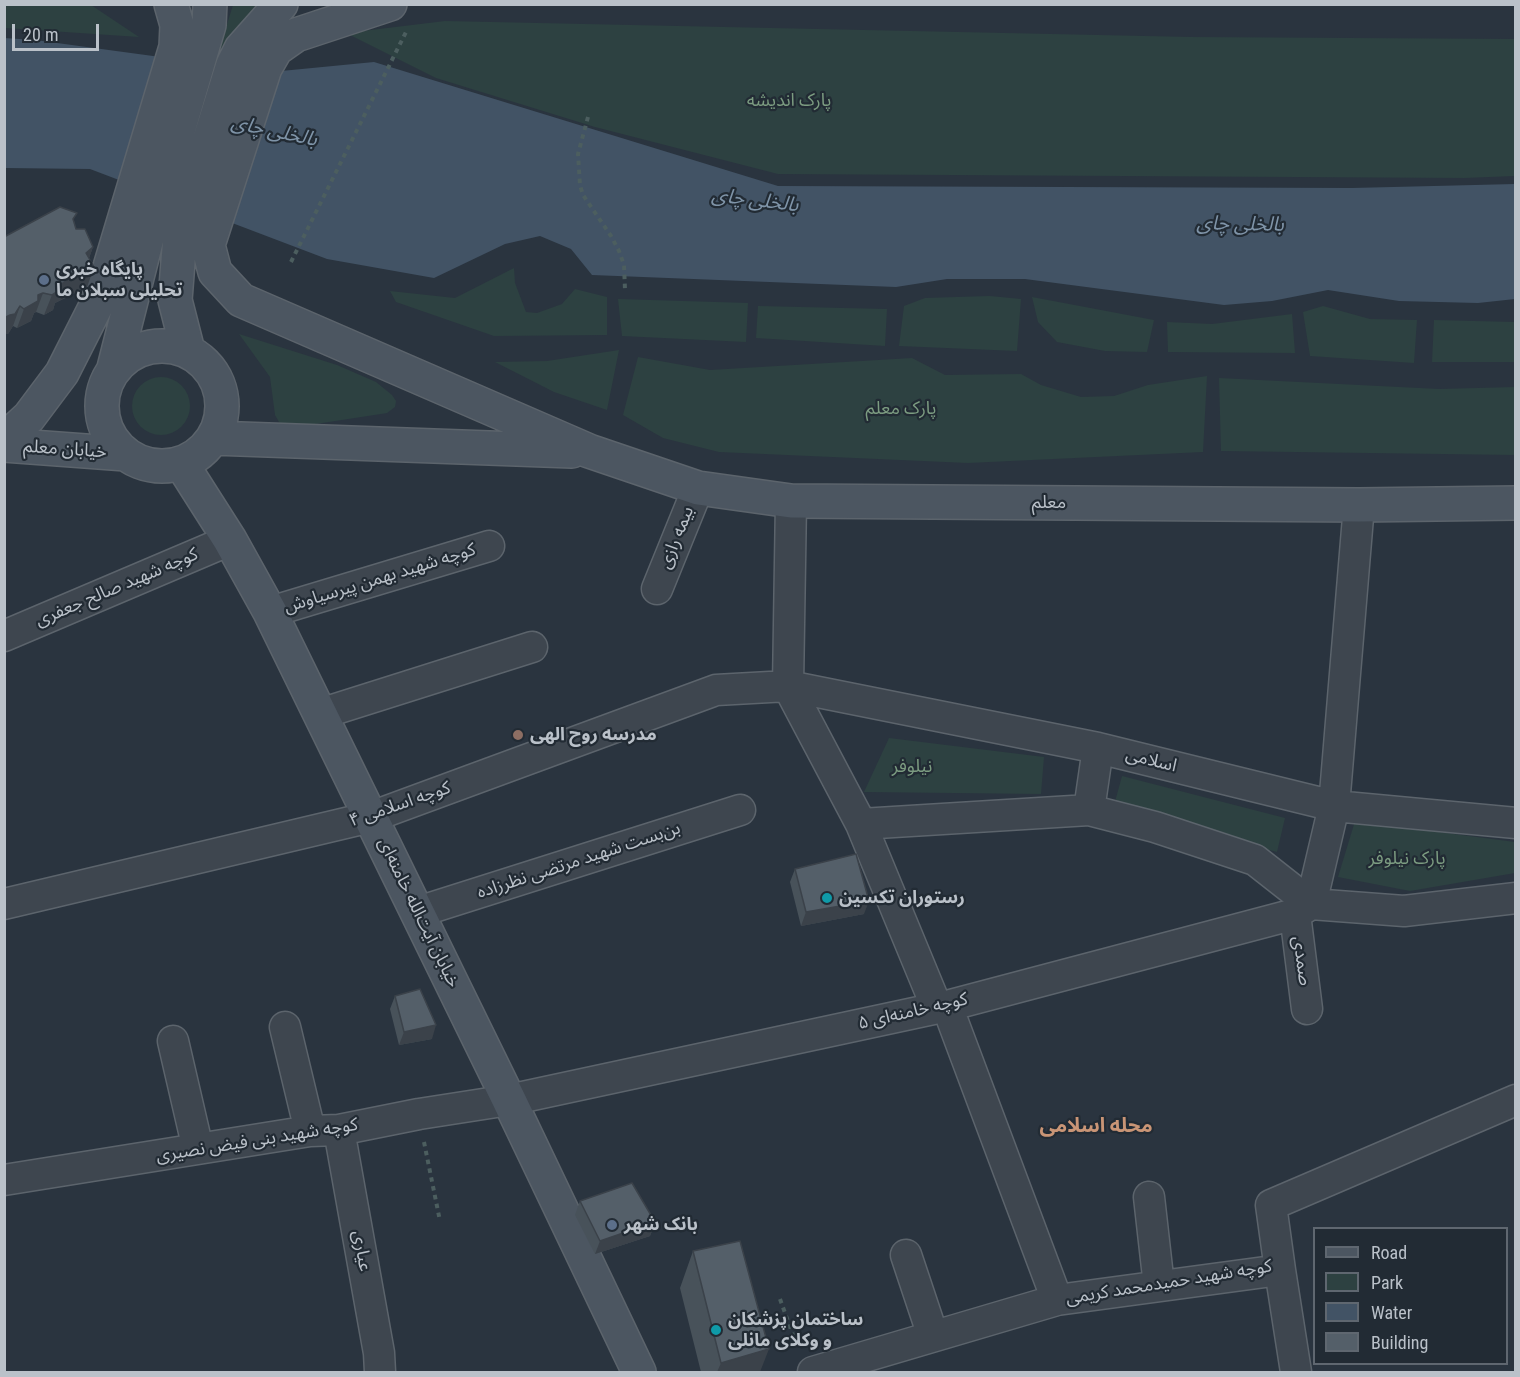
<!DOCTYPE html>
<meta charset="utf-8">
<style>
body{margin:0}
#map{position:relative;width:1520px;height:1377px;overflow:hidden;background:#2a343f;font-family:"Roboto Condensed",sans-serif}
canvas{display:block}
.frame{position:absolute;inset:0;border:6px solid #bac1c9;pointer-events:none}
.legend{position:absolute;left:1313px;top:1227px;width:195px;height:138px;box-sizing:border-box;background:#222b34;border:2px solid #5f6770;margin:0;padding:8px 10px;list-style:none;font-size:18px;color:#bac1c9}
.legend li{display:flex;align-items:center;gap:12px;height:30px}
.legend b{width:30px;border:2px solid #5f6770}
.scale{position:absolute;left:12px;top:24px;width:87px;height:27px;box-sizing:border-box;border:3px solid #bac1c9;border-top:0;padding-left:8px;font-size:18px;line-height:21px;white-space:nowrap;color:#bac1c9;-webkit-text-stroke:4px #222b34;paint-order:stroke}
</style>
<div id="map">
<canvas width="1520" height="1377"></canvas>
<div class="frame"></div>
<ul class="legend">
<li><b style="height:8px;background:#4c5661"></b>Road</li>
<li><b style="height:16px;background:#2d4141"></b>Park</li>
<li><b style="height:16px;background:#425365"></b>Water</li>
<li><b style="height:16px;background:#545f69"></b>Building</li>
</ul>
<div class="scale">20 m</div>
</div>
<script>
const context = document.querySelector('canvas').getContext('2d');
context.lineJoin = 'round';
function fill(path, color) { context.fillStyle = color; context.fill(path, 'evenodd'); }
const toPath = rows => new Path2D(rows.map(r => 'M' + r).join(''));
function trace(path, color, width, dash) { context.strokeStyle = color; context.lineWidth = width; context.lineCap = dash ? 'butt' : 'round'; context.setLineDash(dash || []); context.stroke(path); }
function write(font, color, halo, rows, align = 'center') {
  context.font = font + ' "Roboto Condensed","Noto Sans Arabic",sans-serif'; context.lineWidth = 4.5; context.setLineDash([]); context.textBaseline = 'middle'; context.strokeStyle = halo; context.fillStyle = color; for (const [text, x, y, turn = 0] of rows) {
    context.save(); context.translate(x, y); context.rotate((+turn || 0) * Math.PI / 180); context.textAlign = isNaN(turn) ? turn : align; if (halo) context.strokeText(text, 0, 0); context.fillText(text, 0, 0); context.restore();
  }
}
fill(toPath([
 [4,5,91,5,139,37,5,28],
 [233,5,259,5,225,52,219,50],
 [445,21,1192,37,1515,39,1515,176,1464,178,778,174,595,127,436,78,346,33],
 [514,268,515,283,526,312,537,313,562,304,575,289,607,297,607,335,494,336,396,302,390,291,455,298],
 [990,296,1021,299,1017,351,899,346,904,306,925,298],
 [1032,297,1154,320,1147,352,1105,351,1057,342,1038,322],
 [618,299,748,303,746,342,622,336],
 [758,306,887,309,885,346,756,338],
 [1323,306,1370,319,1417,320,1414,363,1310,356,1303,312],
 [1292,314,1295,353,1168,352,1167,322,1212,324],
 [1434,320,1515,322,1515,362,1432,362],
 [239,334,337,365,376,382,392,395,396,401,395,407,387,413,283,429,275,415,270,377],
 [619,350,607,410,554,392,495,362,547,361],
 [638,357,710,370,912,358,945,375,1021,374,1041,385,1081,397,1114,396,1148,385,1207,376,1203,452,968,463,719,452,663,438,623,415],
 '132 406a29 29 0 1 1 58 0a29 29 0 1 1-58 0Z',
 [1219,378,1439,389,1515,387,1515,455,1221,451],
 [889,738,1044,757,1041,794,864,792],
 [1122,776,1285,818,1277,852,1113,809],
 [1355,821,1515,842,1515,873,1410,891,1338,877]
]), '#2d4141');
fill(toPath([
 [4,38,35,40,271,72,374,62,778,186,1352,188,1515,184,1515,299,1478,303,1399,301,1328,290,1272,301,1224,305,1025,279,947,279,896,287,592,275,571,249,540,236,505,244,434,278,327,259,90,169,5,168]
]), '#425365');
const minor = toPath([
 [791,501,788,686,861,824,937,1008],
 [657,589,698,488],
 [270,612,489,546],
 [4,636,230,540],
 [320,714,532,647],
 [1089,810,1098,748],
 [861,824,1089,810,1155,827,1255,860,1311,904,1404,911,1516,898],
 [4,904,371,817,716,690,788,686,1098,748,1334,806,1516,823],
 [1311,904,1334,806,1359,505],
 [418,912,740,810],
 [1295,914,1307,1009],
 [947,1006,1057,1300],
 [285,1027,310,1131],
 [173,1041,198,1149],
 [339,1130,379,1353,380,1372],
 [4,1180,310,1131,339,1130,419,1114,509,1100,947,1006,1295,914,1311,904],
 [1149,1197,1159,1286],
 [906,1255,933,1336],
 [1280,1270,1296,1372],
 [813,1372,1057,1300,1280,1270,1271,1205,1516,1100]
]);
const secondary = toPath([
 [390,4,296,35,276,49,265,68,208,245,215,272,241,300,589,451,698,488,791,501,1359,505,1516,503],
 '102 406a60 60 0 1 1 120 0a60 60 0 1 1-120 0Z',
 [188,351,175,300,180,236,233,65,241,49,281,4],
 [114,368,150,226,209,25,210,4],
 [213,438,572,451],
 [4,440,29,417,62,373,96,306,110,267,176,47,177,25,171,4],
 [4,445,126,454],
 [181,463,230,540,270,612,509,1100,639,1372]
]);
trace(minor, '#5c646c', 33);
trace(secondary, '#5c646c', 36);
trace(toPath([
 [588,117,578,154,580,185,583,195,611,236,619,251,624,265,625,290],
 [291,262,407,30],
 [424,1142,440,1221],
 [780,1299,798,1349]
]), '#4c5e5f', 4, [4.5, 4.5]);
trace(minor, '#3e464f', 30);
trace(secondary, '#4c5661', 33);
fill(toPath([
 [74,221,76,229,93,247,89,258,94,267,87,287,55,303,53,310,44,315,36,312,34,313,31,321,17,328,13,326,8,334,4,237],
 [795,869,864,914,801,926,790,882],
 [395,996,432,1039,399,1045,390,1009],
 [580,1201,655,1222,650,1236,595,1254,575,1215],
 [693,1251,760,1372,701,1372,680,1288]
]), '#48525a');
fill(toPath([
 [93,247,86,266,86,253],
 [94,267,87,287,55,303,53,310,44,315,52,295,61,284],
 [43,293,36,312,34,313,31,321,17,328,24,309,38,295],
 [20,306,13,326,8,334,4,334,4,318,10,315],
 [869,901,864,914,801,926,806,912],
 [436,1025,432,1039,399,1045,404,1032],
 [655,1222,650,1236,595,1254,600,1241],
 [769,1349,760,1372,717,1372,721,1363]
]), '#3b424a');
const building = toPath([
 [60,207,77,213,73,219,76,229,85,229,93,247,86,253,94,267,61,284,60,290,52,295,43,293,38,295,38,301,24,309,20,306,15,314,10,315,4,318,4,237,60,207],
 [856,854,869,901,806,912,795,869,856,854],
 [420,989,436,1025,404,1032,395,996,420,989],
 [632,1183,655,1222,600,1241,580,1201,632,1183],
 [740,1241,769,1349,721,1363,693,1251,740,1241]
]);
fill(building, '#545f69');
trace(building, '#3b424a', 1.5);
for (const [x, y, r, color] of [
 [44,280,6,"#5c6f8a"],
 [518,735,6,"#8d6e63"],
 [827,898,6,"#0f9aa8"],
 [612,1225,6,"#5c6f8a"],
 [716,1330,6,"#0f9aa8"]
]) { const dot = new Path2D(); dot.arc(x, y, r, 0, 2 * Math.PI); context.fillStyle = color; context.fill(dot); trace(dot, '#222b34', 2); }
write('18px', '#7c9c81', '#222b34', [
 ["پارک اندیشه",789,101],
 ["پارک معلم",901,409],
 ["نیلوفر",912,767],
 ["پارک نیلوفر",1407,859]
]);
write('bold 18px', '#bac1c9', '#222b34', [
 ["پایگاه خبری",56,270],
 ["تحلیلی سبلان ما",56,291],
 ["مدرسه روح الهی",530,735],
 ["رستوران تکسین",839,898],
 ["بانک شهر",624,1225],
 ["ساختمان پزشکان",728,1320],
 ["و وکلای مانلی",728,1341]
], 'left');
write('18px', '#bac1c9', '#222b34', [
 ["خیابان معلم",65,450,4],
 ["معلم",1049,503],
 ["بیمه رازی",677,538,-68],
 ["کوچه شهید بهمن پیرسیاوش",380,579,-17],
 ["کوچه شهید صالح جعفری",117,588,-23],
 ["اسلامی",1151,761,14],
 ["کوچه اسلامی ۴",400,805,-19],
 ["بن‌بست شهید مرتضی نظرزاده",579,861,-18],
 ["خیابان آیت‌الله خامنه‌ای",418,913,64],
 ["صمدی",1301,961,82],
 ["کوچه خامنه‌ای ۵",913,1012,-13],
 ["کوچه شهید بنی فیض نصیری",257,1141,-9],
 ["عیاری",361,1251,80],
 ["کوچه شهید حمیدمحمد کریمی",1169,1283,-9]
]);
write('italic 20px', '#7f94a8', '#222b34', [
 ["بالخلی چای",274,132,12],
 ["بالخلی چای",755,201,7],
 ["بالخلی چای",1240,225,1]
]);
write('bold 20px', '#c99576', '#222b34', [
 ["محله اسلامی",1096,1127]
]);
</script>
